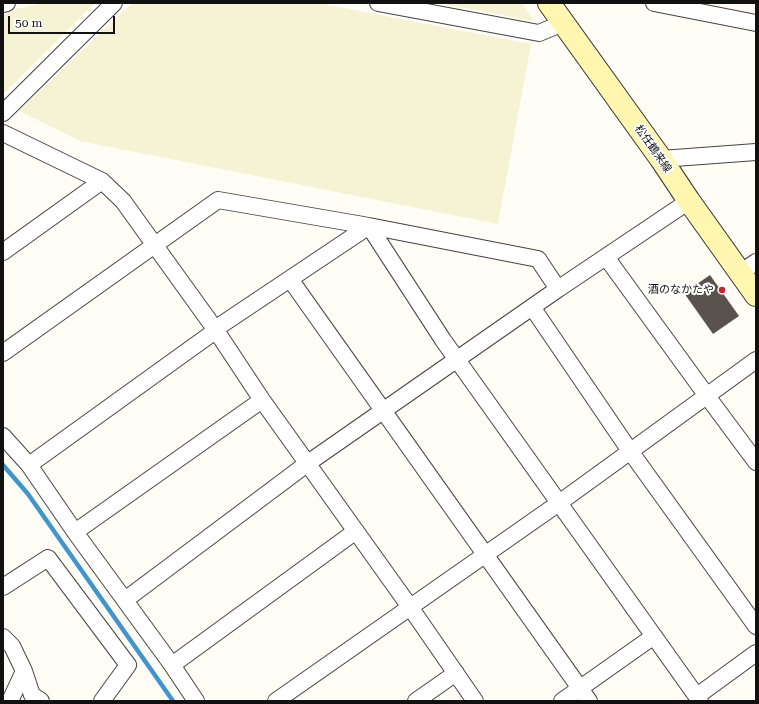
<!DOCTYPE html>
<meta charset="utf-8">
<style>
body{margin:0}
#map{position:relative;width:759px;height:704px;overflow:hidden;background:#fffdf5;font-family:"Roboto Serif",serif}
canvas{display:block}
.frame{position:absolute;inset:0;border:4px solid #111;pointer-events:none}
.scale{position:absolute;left:8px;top:16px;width:107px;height:18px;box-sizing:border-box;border:2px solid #111;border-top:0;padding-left:5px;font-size:12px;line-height:14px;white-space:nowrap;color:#111;-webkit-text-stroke:3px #fff;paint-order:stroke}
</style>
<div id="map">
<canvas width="759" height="704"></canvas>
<div class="frame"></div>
<div class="scale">50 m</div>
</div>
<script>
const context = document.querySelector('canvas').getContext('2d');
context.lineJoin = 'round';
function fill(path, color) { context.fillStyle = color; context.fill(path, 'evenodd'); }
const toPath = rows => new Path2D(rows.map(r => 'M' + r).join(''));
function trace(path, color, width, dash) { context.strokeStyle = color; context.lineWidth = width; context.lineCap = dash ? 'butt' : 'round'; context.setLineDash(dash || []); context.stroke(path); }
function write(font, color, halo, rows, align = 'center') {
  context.font = font + ' "Roboto Serif","Noto Sans JP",serif'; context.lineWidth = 4; context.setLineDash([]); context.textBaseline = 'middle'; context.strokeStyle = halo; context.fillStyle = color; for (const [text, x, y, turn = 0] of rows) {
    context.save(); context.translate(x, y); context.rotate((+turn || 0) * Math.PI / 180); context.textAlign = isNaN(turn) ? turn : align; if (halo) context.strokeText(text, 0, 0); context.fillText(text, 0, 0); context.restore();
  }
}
fill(toPath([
 [42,3,95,3,3,94,3,12],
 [132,3,319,3,531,44,498,224,80,141,19,111],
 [438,3,522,3,534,21]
]), '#f6f3d4');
trace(toPath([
 [3,465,28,494,173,701]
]), '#3f96cf', 4.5);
fill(toPath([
 [710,275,739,316,713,334,684,293]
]), '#5a524d');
const street = toPath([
 [378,3,539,33,563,23],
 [654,3,756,23],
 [3,4,7,3],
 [3,113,114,3],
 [3,133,102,181,123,201,215,329,262,400,410,607,475,701],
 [661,159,756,152],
 [3,252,102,181],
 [606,257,707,396,756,462],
 [740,273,756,262],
 [290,279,589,701],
 [532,307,630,451,756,626],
 [3,353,218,200,369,226,538,259,558,289,689,201],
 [3,436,29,465,75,532,172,665,196,701],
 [29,465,211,334,215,329,369,226,443,340,700,701],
 [75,532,262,400],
 [3,587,48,558,128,665,102,701],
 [125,600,308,463,558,289],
 [3,637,12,646,24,671,10,701],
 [172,665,356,531],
 [24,671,32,695,41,701],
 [697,696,756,653],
 [276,701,559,503,756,360],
 [416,701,456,673],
 [562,701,654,636]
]);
const secondary = toPath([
 [549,3,661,159,689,201,756,295]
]);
trace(street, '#444', 18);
trace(secondary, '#333', 24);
trace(street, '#fff', 16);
trace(secondary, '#fff6b0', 22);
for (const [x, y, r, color] of [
 [722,290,4,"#c4262e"]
]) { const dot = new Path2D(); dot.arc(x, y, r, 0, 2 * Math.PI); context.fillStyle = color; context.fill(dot); trace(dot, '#fff', 1.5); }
write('11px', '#111', '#fff', [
 ["松任鶴来線",653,149,55]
]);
write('11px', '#111', '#fff', [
 ["酒のなかたや",714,290]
], 'right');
</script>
